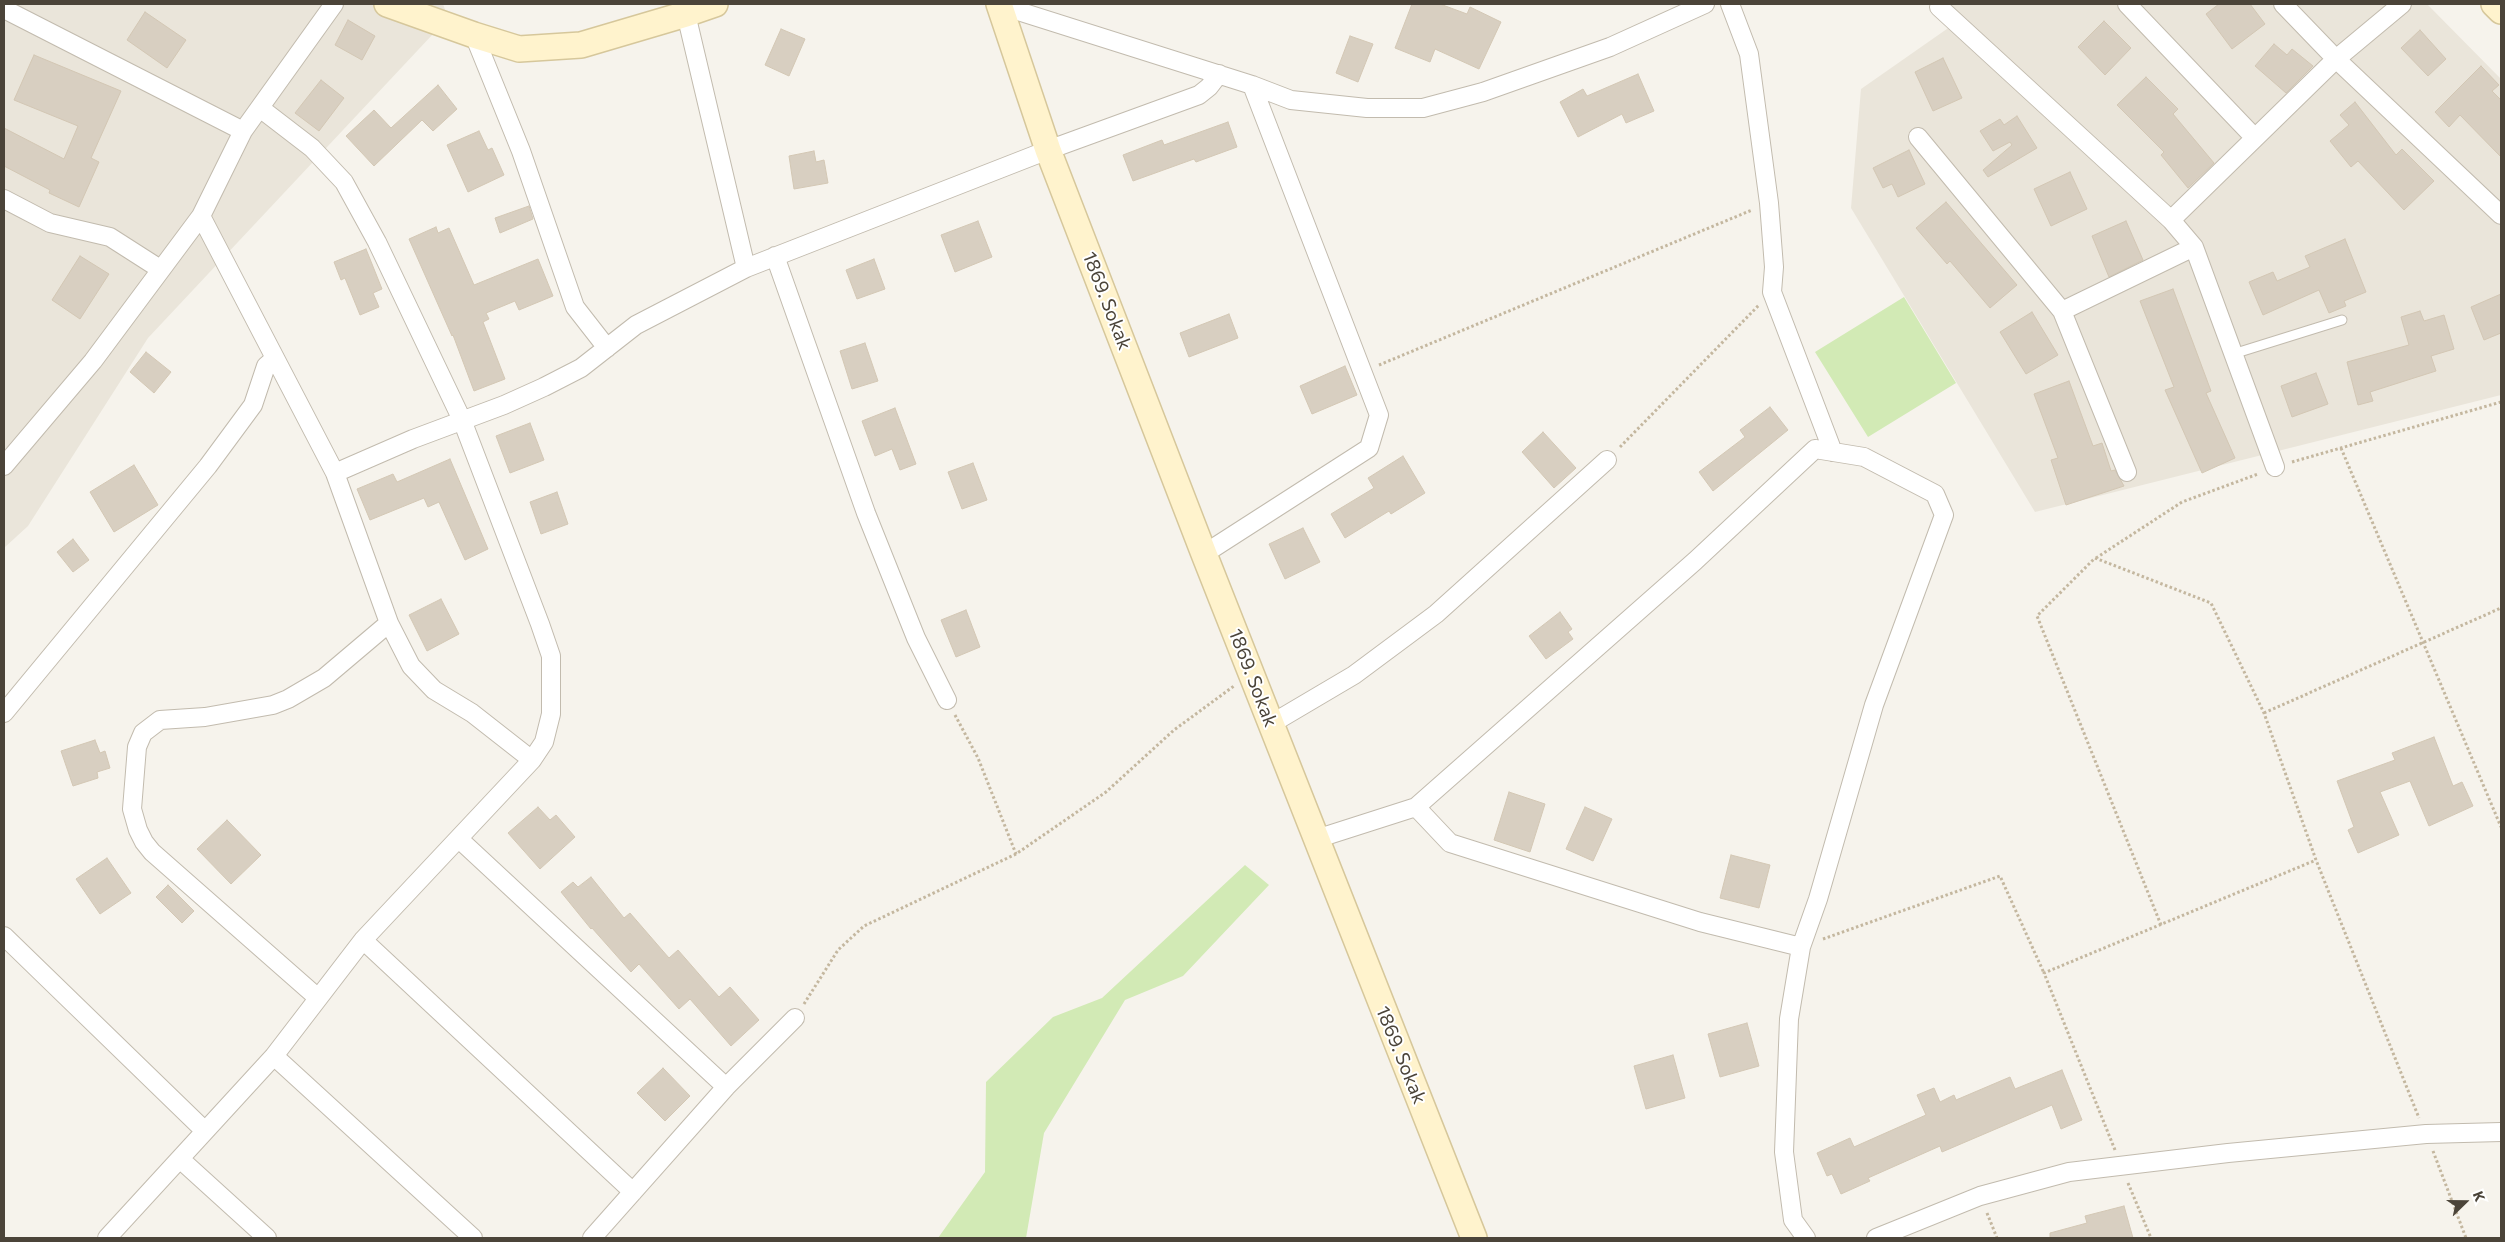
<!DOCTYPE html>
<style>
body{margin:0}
#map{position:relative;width:2505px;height:1242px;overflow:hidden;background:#f6f3ec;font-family:Commissioner,sans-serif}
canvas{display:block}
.frame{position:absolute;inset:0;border:5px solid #4b4439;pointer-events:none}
.north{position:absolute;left:2440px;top:1177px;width:50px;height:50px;-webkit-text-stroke:4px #fff;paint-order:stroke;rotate:68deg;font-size:14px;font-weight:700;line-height:20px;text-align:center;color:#4b4439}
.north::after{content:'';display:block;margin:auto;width:18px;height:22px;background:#4b4439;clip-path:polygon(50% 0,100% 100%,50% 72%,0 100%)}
</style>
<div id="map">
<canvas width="2505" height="1242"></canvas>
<div class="frame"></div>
<div class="north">K</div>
</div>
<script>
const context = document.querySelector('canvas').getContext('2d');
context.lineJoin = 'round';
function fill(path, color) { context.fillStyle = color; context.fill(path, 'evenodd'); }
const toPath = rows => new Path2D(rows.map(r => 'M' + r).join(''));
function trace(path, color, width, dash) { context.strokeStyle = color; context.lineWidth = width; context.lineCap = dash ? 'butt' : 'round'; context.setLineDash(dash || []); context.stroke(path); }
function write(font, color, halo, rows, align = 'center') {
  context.font = font + ' Commissioner,sans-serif'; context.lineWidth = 4; context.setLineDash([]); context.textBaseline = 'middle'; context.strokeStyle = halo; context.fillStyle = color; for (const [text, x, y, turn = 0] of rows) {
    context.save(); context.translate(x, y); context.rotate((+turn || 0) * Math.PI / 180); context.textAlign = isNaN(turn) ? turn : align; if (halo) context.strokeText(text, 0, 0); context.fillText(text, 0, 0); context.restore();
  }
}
fill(toPath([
 [4,4,443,4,448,18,148,338,28,526,4,548],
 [1950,4,2427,4,2501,79,2501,395,2035,512,1851,208,1861,89,1954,24]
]), '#eae5da');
fill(toPath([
 [1904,297,1956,383,1868,437,1815,352],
 [1245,865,1269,885,1183,976,1125,1000,1044,1133,1026,1238,938,1238,985,1172,986,1082,1053,1017,1102,998]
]), '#d2eab5');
const building = toPath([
 [1412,4,1440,4,1467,14,1470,7,1501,22,1479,69,1435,49,1430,62,1395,48,1412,4],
 [2219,4,2250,4,2265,24,2232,49,2206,14,2219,4],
 [145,12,186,40,167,68,127,40,145,12],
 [348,20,375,36,362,60,335,45,348,20],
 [2104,21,2131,48,2105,75,2078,47,2104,21],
 [781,29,805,39,789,76,765,65,781,29],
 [2420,30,2446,59,2428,76,2401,48,2420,30],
 [1350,36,1373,44,1358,82,1336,73,1350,36],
 [2274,44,2287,55,2292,49,2313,66,2286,93,2255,66,2274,44],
 [34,55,121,91,91,158,99,162,79,207,49,193,50,190,4,166,4,128,64,159,78,126,14,100,34,55],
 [1943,58,1962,98,1933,111,1915,72,1943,58],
 [2481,66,2499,85,2492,91,2501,100,2501,157,2460,115,2449,127,2435,112,2481,66],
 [1638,74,1654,111,1626,123,1622,114,1578,137,1560,102,1583,89,1587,96,1638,74],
 [2146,77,2178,109,2173,114,2214,163,2188,188,2161,155,2164,152,2117,105,2146,77],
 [321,80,344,98,319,131,295,113,321,80],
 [438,85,457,109,433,131,422,120,374,166,346,136,374,110,391,128,438,85],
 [2355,102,2396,155,2402,149,2434,181,2404,210,2358,161,2351,167,2330,141,2349,125,2340,115,2355,102],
 [2017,116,2037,148,1988,177,1983,170,2012,145,2010,142,1993,151,1980,131,2000,119,2004,125,2017,116],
 [1228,122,1237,147,1196,162,1194,159,1133,181,1123,155,1162,140,1164,145,1228,122],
 [479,131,488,150,492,148,504,175,468,192,447,145,479,131],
 [1909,150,1925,184,1898,197,1892,184,1883,188,1873,168,1909,150],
 [814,151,816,162,824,160,828,183,794,189,789,156,814,151],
 [2070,172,2087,209,2051,226,2034,189,2070,172],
 [1946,202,2017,285,1990,308,1950,261,1947,264,1916,228,1946,202],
 [529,206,533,219,500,233,495,218,529,206],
 [978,221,992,257,955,272,941,235,978,221],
 [2126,221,2143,260,2109,277,2092,236,2126,221],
 [436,227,438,233,449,228,474,285,538,259,553,296,519,310,515,301,486,313,489,319,483,322,505,379,474,391,453,335,452,336,409,239,436,227],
 [2345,239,2366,292,2344,301,2346,306,2329,313,2319,290,2263,315,2249,282,2273,272,2277,281,2310,267,2305,256,2345,239],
 [366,249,382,289,373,293,379,307,360,315,345,278,341,280,334,262,366,249],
 [80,256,109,274,80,319,52,300,80,256],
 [874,259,885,289,857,299,846,270,874,259],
 [2173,289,2211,391,2206,393,2235,458,2202,473,2165,390,2174,387,2140,301,2173,289],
 [2501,294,2501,333,2484,340,2471,307,2501,294],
 [2420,311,2424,321,2444,315,2454,349,2431,356,2436,371,2370,392,2373,401,2358,405,2347,362,2409,345,2401,317,2420,311],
 [2032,312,2058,355,2026,374,2000,332,2032,312],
 [1229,314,1238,338,1189,357,1180,333,1229,314],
 [865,343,878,381,852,389,840,351,865,343],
 [146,352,171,372,154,393,130,372,146,352],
 [1345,366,1357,395,1312,414,1300,386,1345,366],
 [2316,373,2328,404,2292,417,2281,386,2316,373],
 [2069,381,2093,446,2102,443,2111,471,2115,470,2124,486,2066,505,2051,460,2058,458,2034,394,2069,381],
 [1770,407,1788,430,1713,491,1699,472,1745,437,1740,430,1770,407],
 [895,408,916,464,900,470,892,449,875,456,862,421,895,408],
 [530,423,544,460,510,473,496,436,530,423],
 [1543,432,1576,468,1554,488,1522,452,1543,432],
 [1403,456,1425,493,1391,514,1389,511,1345,538,1331,514,1374,488,1368,478,1403,456],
 [450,459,488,549,465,560,439,502,428,507,424,498,370,520,357,489,393,474,397,482,450,459],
 [973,463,987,500,962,509,948,472,973,463],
 [134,465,158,505,114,532,90,492,134,465],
 [557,492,568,524,541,534,530,502,557,492],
 [1303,528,1320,562,1285,579,1269,544,1303,528],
 [73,539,89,560,73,572,57,552,73,539],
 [441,599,459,634,427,651,409,615,441,599],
 [966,610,980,647,956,657,941,620,966,610],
 [1560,612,1572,629,1568,632,1573,639,1546,659,1529,636,1560,612],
 [2434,737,2453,786,2462,782,2473,806,2429,826,2410,781,2380,792,2399,835,2358,853,2348,830,2354,827,2337,781,2395,760,2392,753,2434,737],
 [95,740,100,753,105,751,110,768,97,772,98,778,73,786,61,751,95,740],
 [1509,792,1545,804,1530,852,1494,840,1509,792],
 [538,807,550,820,556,815,575,837,540,869,508,833,538,807],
 [1585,807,1612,819,1593,861,1566,849,1585,807],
 [227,820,261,855,231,884,197,849,227,820],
 [1731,855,1770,865,1759,908,1720,898,1731,855],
 [107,858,131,893,100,914,76,879,107,858],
 [591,877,624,918,630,913,669,958,678,950,719,997,730,987,759,1020,731,1046,690,999,679,1009,639,964,631,972,592,928,591,929,561,892,573,882,578,887,591,877],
 [168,885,194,911,182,923,156,897,168,885],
 [1747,1023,1759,1066,1720,1077,1708,1034,1747,1023],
 [1673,1055,1685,1098,1646,1109,1634,1066,1673,1055],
 [663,1068,690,1096,665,1121,637,1093,663,1068],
 [2062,1070,2082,1120,2061,1129,2052,1105,1942,1152,1940,1146,1868,1178,1870,1181,1841,1194,1832,1174,1827,1176,1817,1153,1850,1138,1854,1147,1926,1115,1917,1095,1934,1088,1940,1102,1954,1095,1956,1100,2010,1077,2015,1089,2062,1070],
 [2124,1206,2133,1238,2050,1238,2050,1233,2087,1223,2085,1216,2124,1206]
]);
fill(building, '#d8cfc1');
trace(building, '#d3c7b4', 1);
const lane = toPath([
 [2233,354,2342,320]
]);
const street = toPath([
 [1730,4,1749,54,1769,203,1774,267,1772,292,1833,452],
 [2127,4,2254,137],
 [2283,4,2336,59,2501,215],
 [999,5,1252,85,1291,100,1367,108,1423,108,1483,92,1610,47,1705,4],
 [1939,7,2171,220,2194,247,2275,467],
 [4,9,243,131],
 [686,14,746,268],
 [474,35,521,151,575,307,607,348],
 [1918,137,2062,311,2127,472],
 [4,199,50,223,110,237,160,269],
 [201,216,335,473,389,623,411,666,434,690,472,713,532,760],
 [2171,220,2336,59,2402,4],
 [775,256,866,513,916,638,947,700],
 [2062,311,2194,247],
 [4,466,93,361,201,216,243,131,334,4],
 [335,473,413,439,504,405,544,387,581,368,636,325,746,268,1048,150,1199,95,1209,87,1219,74],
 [1204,554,1369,448,1379,415,1252,85],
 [4,713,208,466,253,405,266,366,274,359],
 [1271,724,1354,675,1436,614,1607,460],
 [1416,807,1450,843,1700,922,1801,947],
 [459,839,726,1087],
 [1316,839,1416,807,1695,561,1815,449,1864,457,1935,494,1944,515,1874,705,1818,899,1801,947,1789,1019,1784,1152,1793,1220,1806,1238],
 [4,936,205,1131],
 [363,940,633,1192],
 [318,998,152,852,144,842,138,830,132,809,137,747,143,733,160,720,205,717,273,705,288,699,324,678,389,623],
 [274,1056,473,1238],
 [180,1159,267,1238],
 [107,1238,274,1056,363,940,532,760,544,742,551,714,551,656,540,624,462,420,377,242,344,182,312,148,260,108],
 [592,1238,726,1087,795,1018],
 [1876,1238,1980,1196,2069,1172,2228,1153,2426,1134,2501,1132]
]);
const secondary = toPath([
 [387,4,474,35,519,49,581,45,686,14,715,4],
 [999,4,1048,150,1204,554,1474,1238],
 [2494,4,2501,11]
]);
trace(lane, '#c2bbae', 11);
trace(street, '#c2bbae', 20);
trace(secondary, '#d6c79b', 28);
trace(toPath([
 [1379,365,1752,210],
 [1620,447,1759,305],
 [2341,448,2501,827],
 [2292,462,2501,402],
 [2096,558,2182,502,2258,474],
 [2264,713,2501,608],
 [955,715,978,758,1016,854],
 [2161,925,2037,616,2095,558,2211,603,2264,713,2316,860,2419,1118],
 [1823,939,2000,876,2044,973],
 [804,1004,838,950,864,926,1016,854,1106,792,1174,730,1234,686],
 [2115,1150,2044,973,2316,860],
 [2433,1151,2466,1238],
 [2128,1183,2151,1238],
 [1987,1213,1997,1238]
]), '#c4b79f', 3, [2.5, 2.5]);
trace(lane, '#fff', 9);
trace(street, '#fff', 18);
trace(secondary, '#fff3cd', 25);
write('19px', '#4b4439', '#fff', [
 ["1869. Sokak",1107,301,69],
 ["1869. Sokak",1253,678,69],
 ["1869. Sokak",1401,1055,68]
]);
</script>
